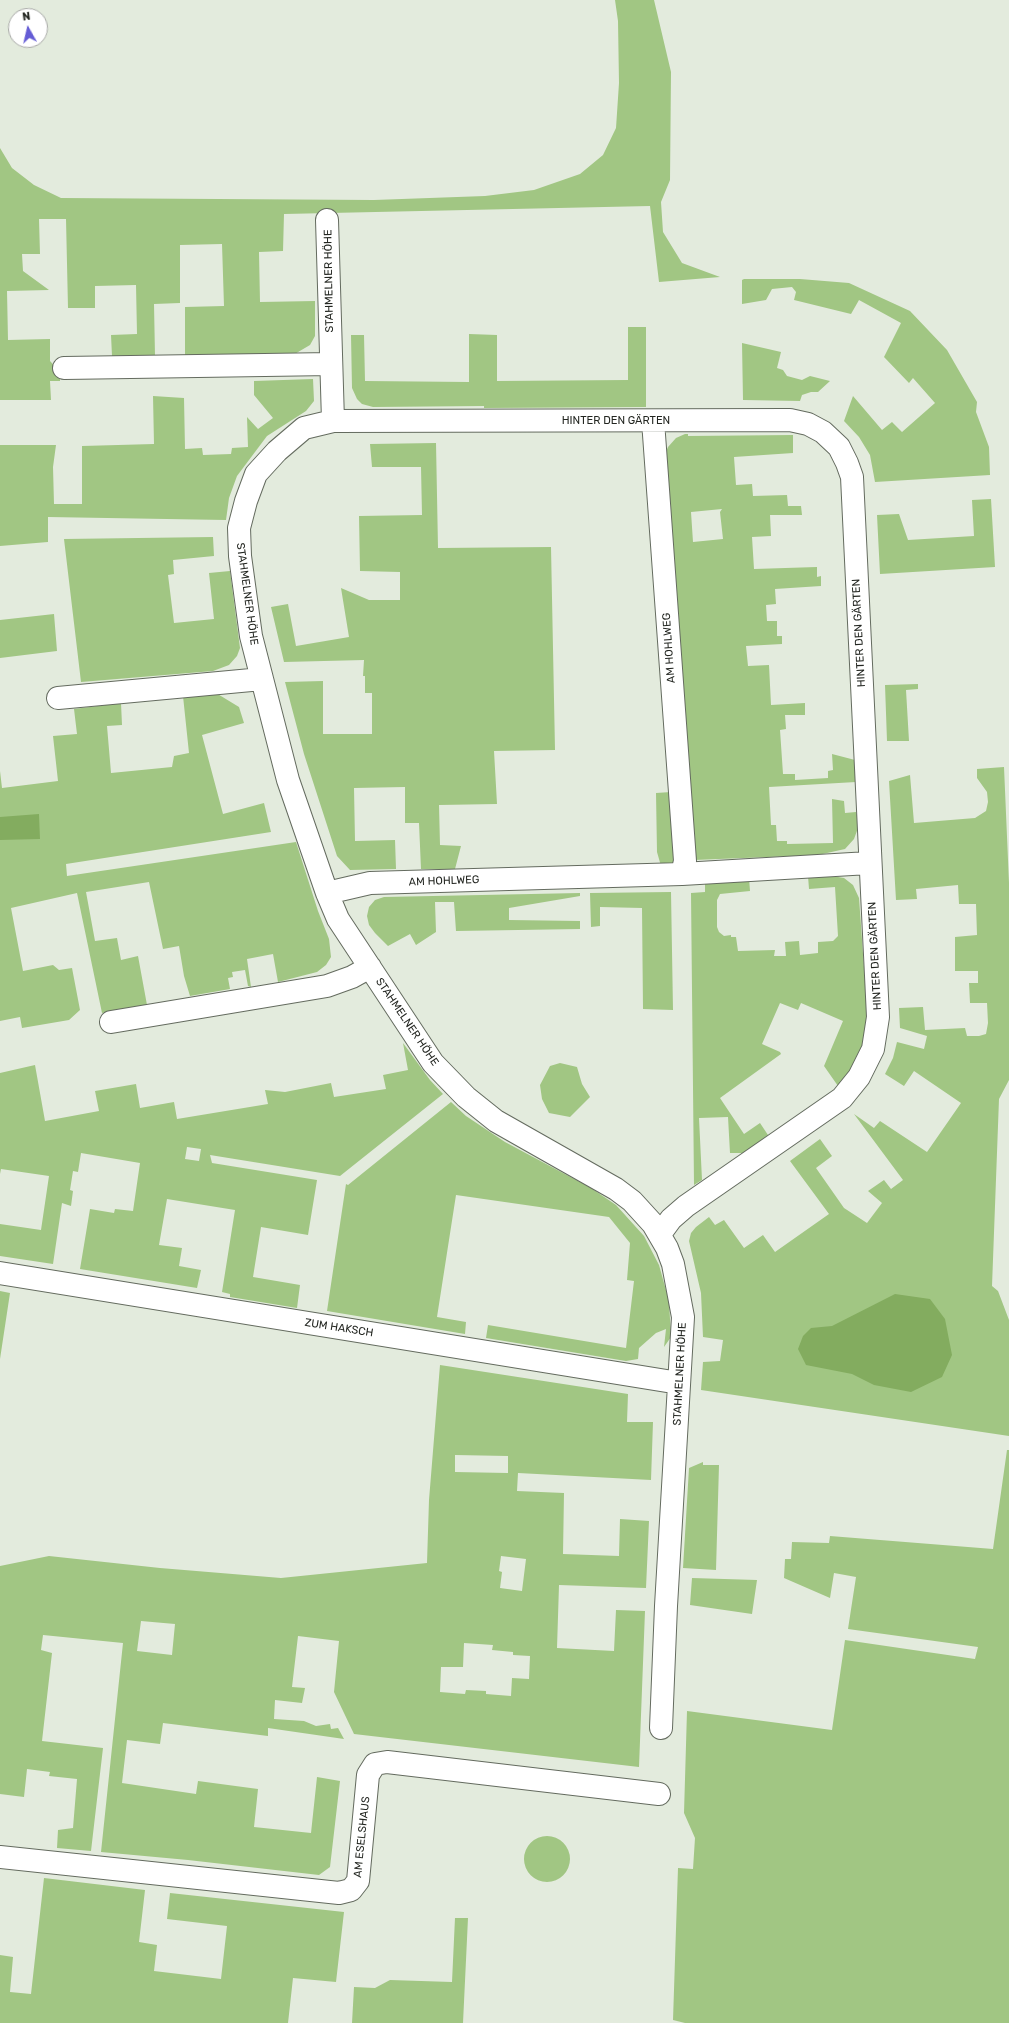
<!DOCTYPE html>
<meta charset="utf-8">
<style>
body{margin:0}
#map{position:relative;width:1009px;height:2023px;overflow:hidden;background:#e3ebdd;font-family:Rubik,sans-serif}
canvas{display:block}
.north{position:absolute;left:8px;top:8px;width:40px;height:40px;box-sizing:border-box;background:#fff;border:1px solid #a7a8a6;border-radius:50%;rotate:352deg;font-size:11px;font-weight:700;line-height:16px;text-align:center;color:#232621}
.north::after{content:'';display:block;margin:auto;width:14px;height:18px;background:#645cd5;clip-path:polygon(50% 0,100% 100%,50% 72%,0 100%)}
</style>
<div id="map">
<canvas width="1009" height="2023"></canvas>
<div class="north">N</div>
</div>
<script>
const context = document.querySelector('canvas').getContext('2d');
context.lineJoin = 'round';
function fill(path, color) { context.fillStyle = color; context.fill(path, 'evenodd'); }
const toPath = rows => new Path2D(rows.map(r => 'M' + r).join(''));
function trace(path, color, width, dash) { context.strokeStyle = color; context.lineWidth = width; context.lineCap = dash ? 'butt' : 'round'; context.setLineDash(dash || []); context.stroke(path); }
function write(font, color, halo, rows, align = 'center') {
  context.font = font + ' Rubik,sans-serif'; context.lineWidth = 4; context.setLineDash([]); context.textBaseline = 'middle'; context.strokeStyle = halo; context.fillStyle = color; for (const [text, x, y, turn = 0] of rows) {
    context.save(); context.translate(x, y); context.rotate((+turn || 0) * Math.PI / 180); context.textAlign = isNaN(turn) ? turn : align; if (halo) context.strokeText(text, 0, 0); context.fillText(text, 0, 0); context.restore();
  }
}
fill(toPath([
 [615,0,654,0,671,72,670,180,661,202,663,232,682,263,720,277,659,282,650,206,284,214,283,251,259,252,260,302,315,301,315,336,310,345,293,355,185,356,185,307,224,306,222,244,180,245,180,303,154,304,155,356,112,356,111,335,137,334,136,285,95,286,95,308,68,308,66,219,39,219,40,254,22,254,23,271,49,290,7,291,8,340,50,339,50,361,60,372,60,381,50,381,51,400,0,400,0,148,12,168,34,185,61,198,374,200,485,196,534,190,580,174,603,155,616,128,619,83,618,21],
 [744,279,800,279,849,283,910,311,947,350,977,402,976,412,989,447,990,475,875,482,870,455,859,437,844,421,853,396,882,430,892,422,902,432,935,403,913,378,909,383,884,357,901,323,859,300,851,314,794,300,796,292,792,287,772,289,766,300,742,304,742,280],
 [628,327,646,327,646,407,484,408,484,406,373,407,362,404,357,399,352,388,351,335,364,335,365,381,469,382,469,334,497,335,497,381,628,380],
 [742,343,781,352,777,368,783,370,787,376,802,380,810,376,830,381,818,392,811,392,802,395,800,401,743,400],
 [313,379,314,401,306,411,267,436,237,476,229,498,226,520,48,517,48,542,0,546,0,445,56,445,53,467,54,504,82,504,82,446,154,444,153,396,184,398,185,449,202,448,203,455,231,454,232,448,248,447,247,417,258,429,273,418,254,395,254,381],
 [685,434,688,434,688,436,793,435,793,453,734,457,736,485,752,484,753,496,787,495,788,506,801,506,802,515,770,515,771,536,752,537,754,569,817,567,817,577,821,576,821,586,775,589,776,604,766,605,767,621,777,621,777,636,782,636,782,644,746,646,748,666,769,665,771,705,805,703,805,715,785,715,786,729,780,730,783,774,795,774,795,780,828,778,828,771,833,770,832,754,855,760,856,782,769,787,771,825,776,825,777,841,787,841,787,844,833,843,832,799,844,801,845,813,856,812,857,815,858,828,854,839,845,849,818,855,694,860,664,456,668,447,676,438],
 [722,509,720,512,723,539,693,542,691,512],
 [436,443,438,548,551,547,555,750,494,751,497,804,439,805,440,845,461,846,455,869,421,869,419,823,405,823,405,787,354,788,355,841,395,840,396,869,350,870,337,856,304,754,285,682,323,681,323,734,372,734,372,693,365,693,365,676,363,676,364,660,284,662,271,607,288,604,296,646,349,637,341,588,369,600,400,600,400,572,360,571,359,516,422,515,421,467,372,467,370,444],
 [991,499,995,567,880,574,877,515,899,514,908,540,974,536,972,500],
 [213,537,214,556,173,560,174,574,168,575,174,623,214,619,209,573,230,571,240,648,237,656,229,665,213,671,81,682,64,539],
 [54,614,57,651,0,658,0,620],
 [918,684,918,689,906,690,909,741,887,741,885,685],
 [216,693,239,707,244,723,202,735,223,814,264,803,271,832,66,864,67,876,296,842,318,911,329,939,331,957,326,965,317,972,278,982,273,954,247,959,251,987,248,986,245,970,232,972,233,977,228,978,230,989,190,996,184,976,179,946,163,949,149,882,86,892,95,941,117,938,121,960,138,956,147,1005,102,1013,77,893,11,908,23,971,53,965,59,970,72,968,80,1010,69,1020,22,1028,20,1017,0,1021,0,771,2,788,58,781,53,736,77,734,74,709,121,703,122,725,107,726,111,773,172,767,174,756,189,753,183,696],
 [1004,767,1009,883,1009,1080,999,1099,992,1286,998,1291,1009,1320,1009,1436,701,1390,703,1362,720,1361,723,1340,703,1337,701,1293,689,1241,691,1233,696,1227,709,1217,715,1225,724,1220,744,1248,763,1235,775,1252,829,1214,790,1161,820,1139,832,1156,816,1168,844,1208,867,1223,882,1203,868,1191,884,1180,891,1189,903,1180,854,1114,874,1128,880,1121,927,1152,961,1103,914,1071,904,1086,885,1074,893,1058,897,1042,924,1049,927,1036,900,1028,899,1008,923,1007,925,1030,965,1028,967,1036,979,1036,986,1034,988,1023,987,1003,970,1003,969,983,978,983,978,971,955,971,955,937,977,935,976,904,959,904,958,885,916,889,917,899,896,900,889,781,910,775,914,823,975,818,986,811,988,802,987,792,977,778,977,769],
 [671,792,676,859,672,864,661,866,657,852,656,793],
 [832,874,832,876,844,878,853,885,859,898,868,1023,865,1040,850,1072,838,1086,824,1066,843,1021,801,1003,798,1010,780,1003,762,1044,780,1052,781,1054,720,1098,744,1134,760,1123,768,1135,744,1153,730,1153,728,1117,699,1118,702,1180,694,1185,691,893,705,892,705,881,749,878,750,891,720,894,717,900,717,927,719,932,724,936,731,935,731,937,736,937,738,951,775,950,774,956,786,956,785,942,799,941,800,955,818,953,818,942,833,941,838,936,835,887,809,889,808,876],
 [671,892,673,1010,643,1009,642,908,600,907,600,926,591,927,590,893],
 [580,893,580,896,509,908,509,920,580,921,580,929,456,931,454,902,435,902,436,932,416,945,410,934,388,946,375,933,369,925,367,916,369,907,375,900,384,897],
 [403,1043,430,1080,443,1094,340,1176,210,1155,212,1163,317,1180,308,1235,261,1227,253,1277,300,1285,297,1308,230,1297,230,1294,222,1292,235,1210,167,1199,159,1245,182,1248,179,1266,201,1270,197,1288,80,1269,90,1209,114,1213,115,1209,133,1211,140,1163,81,1153,78,1172,73,1171,70,1190,73,1191,71,1206,62,1203,53,1264,0,1256,0,1224,41,1230,49,1176,1,1169,0,1174,0,1073,35,1065,45,1121,99,1111,95,1091,136,1084,140,1108,174,1102,177,1119,268,1104,265,1090,285,1092,331,1083,334,1097,386,1089,383,1075,408,1070],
 [187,1147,201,1149,199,1161,185,1159],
 [560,1063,577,1067,582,1084,590,1097,570,1117,549,1113,542,1099,540,1085,550,1066],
 [451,1102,466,1116,505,1142,591,1188,616,1205,644,1236,659,1265,669,1301,671,1337,664,1347,666,1329,656,1333,639,1348,638,1359,626,1361,486,1338,488,1325,626,1348,634,1281,627,1280,630,1243,609,1217,456,1195,437,1317,466,1322,465,1334,327,1311,346,1184,348,1185],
 [0,1291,10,1293,0,1359],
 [440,1365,628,1394,627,1422,653,1422,651,1480,518,1473,517,1491,564,1493,563,1554,619,1556,620,1519,649,1521,646,1588,559,1585,557,1648,614,1651,616,1610,645,1611,639,1767,354,1734,334,1692,339,1641,298,1636,292,1687,305,1688,302,1703,275,1700,274,1719,304,1721,316,1726,330,1724,331,1729,338,1728,344,1739,268,1728,268,1736,163,1723,160,1744,127,1740,122,1783,196,1794,198,1781,258,1789,254,1827,311,1833,317,1777,340,1781,330,1867,319,1875,188,1860,101,1852,123,1643,43,1635,41,1650,52,1653,42,1741,103,1748,91,1851,57,1848,58,1830,73,1828,77,1779,49,1776,50,1772,27,1769,24,1797,0,1794,0,1566,49,1556,160,1568,281,1578,427,1563,429,1500],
 [455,1455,508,1456,508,1473,455,1472],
 [501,1556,526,1559,522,1591,500,1588,502,1572,499,1571],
 [141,1621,175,1624,172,1655,137,1651],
 [464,1643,493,1645,492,1650,513,1652,513,1655,530,1656,529,1679,512,1678,511,1696,486,1694,486,1691,466,1690,465,1694,440,1692,441,1667,463,1667],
 [1007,1450,1009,1450,1009,2023,685,2023,673,2020,678,1868,693,1869,695,1838,684,1813,687,1711,832,1730,845,1640,975,1659,978,1647,848,1629,856,1577,834,1573,830,1598,784,1578,785,1559,791,1559,792,1542,829,1543,830,1536,993,1549],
 [703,1462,703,1465,719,1465,716,1570,683,1568,689,1468],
 [692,1578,757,1580,752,1614,690,1605],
 '524 1859a23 23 0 1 1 46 0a23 23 0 1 1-46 0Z',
 [44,1878,145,1890,139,1942,157,1945,154,1971,221,1979,227,1926,167,1919,170,1893,344,1912,336,1982,293,1978,288,2023,0,2023,0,1955,13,1957,10,1992,31,1994],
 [455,1918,468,1918,463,2023,352,2023,354,1987,375,1988,390,1980,452,1982]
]), '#a1c683');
fill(toPath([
 [39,814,40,839,0,840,0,817],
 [895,1294,930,1299,945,1319,952,1355,942,1377,911,1392,874,1385,852,1374,806,1365,798,1349,803,1336,811,1328,832,1326]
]), '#83ac5f');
const street = toPath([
 [327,220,333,421,304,428,277,451,256,474,246,501,239,528,240,556,251,636,288,780,327,893,338,919,433,1063,466,1097,496,1121,616,1189,632,1201,653,1224,667,1248,673,1264,683,1317,666,1606,661,1728],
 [64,368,331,364],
 [333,421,790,420,808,424,823,432,839,447,847,463,852,477,878,1017,873,1049,859,1077,842,1098,686,1206,671,1219,660,1234],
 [653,421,685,861,682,874],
 [58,698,262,679],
 [327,893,370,883,682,874,869,863],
 [111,1022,327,986,352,977,370,967],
 [0,1273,679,1383],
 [0,1857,339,1893,351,1890,358,1881,368,1775,375,1764,387,1762,659,1794]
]);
trace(street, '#646b5f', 24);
trace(street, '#fff', 22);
write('11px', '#232621', '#fff', [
 ["STAHMELNER HÖHE",329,281,-91],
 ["HINTER DEN GÄRTEN",616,421],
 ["STAHMELNER HÖHE",247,594,82],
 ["HINTER DEN GÄRTEN",859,633,-93],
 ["AM HOHLWEG",669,648,-94],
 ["AM HOHLWEG",444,881,-2],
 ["HINTER DEN GÄRTEN",875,956,-93],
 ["STAHMELNER HÖHE",407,1022,56],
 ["ZUM HAKSCH",339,1328,9],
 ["STAHMELNER HÖHE",680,1374,-87],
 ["AM ESELSHAUS",362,1837,-84]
]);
</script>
